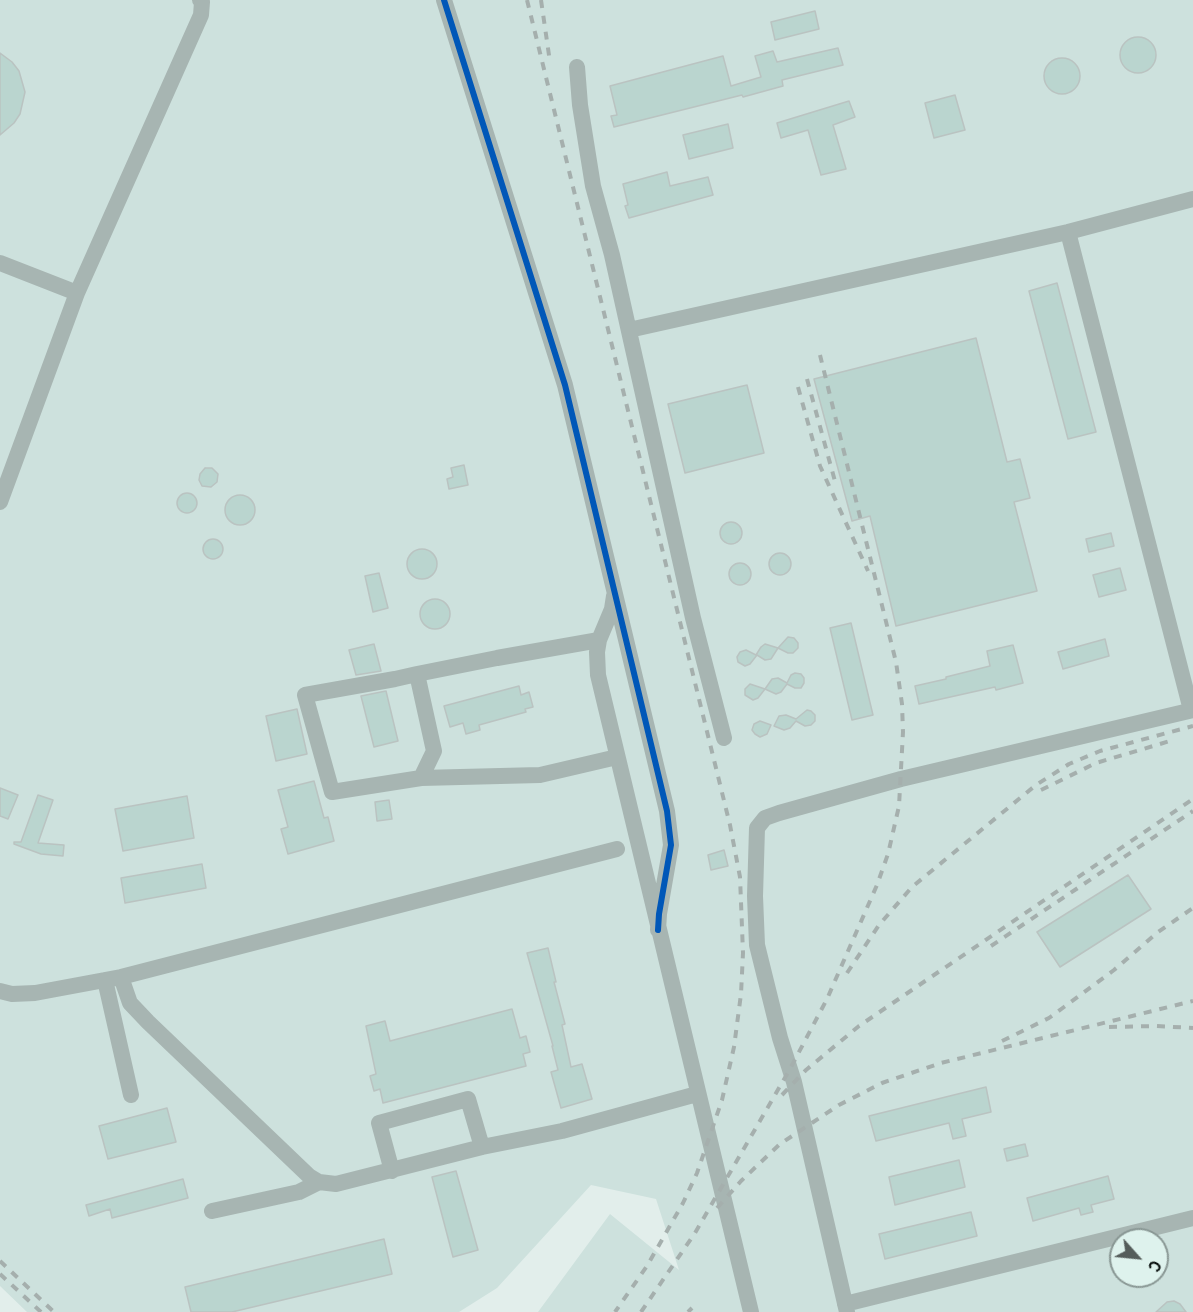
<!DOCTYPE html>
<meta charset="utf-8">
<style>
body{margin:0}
#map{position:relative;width:1193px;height:1312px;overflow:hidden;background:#e2eeeb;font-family:Overpass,sans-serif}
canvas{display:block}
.north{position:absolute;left:1109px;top:1228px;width:60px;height:60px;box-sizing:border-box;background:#def2ed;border:2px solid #899794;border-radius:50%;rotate:117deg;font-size:16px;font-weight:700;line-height:24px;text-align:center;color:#090f0e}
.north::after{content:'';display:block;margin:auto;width:21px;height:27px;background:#555d5b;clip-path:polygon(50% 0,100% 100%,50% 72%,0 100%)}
</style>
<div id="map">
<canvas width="1193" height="1312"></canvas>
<div class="north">С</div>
</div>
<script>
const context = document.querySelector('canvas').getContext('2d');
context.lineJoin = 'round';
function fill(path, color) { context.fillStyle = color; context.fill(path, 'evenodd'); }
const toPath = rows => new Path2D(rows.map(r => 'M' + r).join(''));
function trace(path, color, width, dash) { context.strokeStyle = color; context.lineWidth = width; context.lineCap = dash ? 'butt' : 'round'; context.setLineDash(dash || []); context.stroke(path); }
fill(toPath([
 [0,0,1193,0,1193,1312,538,1312,610,1214,679,1270,656,1199,591,1185,497,1288,459,1312,27,1312,0,1286],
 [1121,1240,1157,1240,1157,1276,1121,1276]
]), '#cde1dd');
const building = toPath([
 [815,11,819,29,775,40,771,22,815,11],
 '1120 55a18 18 0 1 1 36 0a18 18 0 1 1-36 0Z',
 [838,48,843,65,782,80,783,86,743,97,742,95,614,127,611,116,617,115,610,86,723,56,731,86,761,77,755,56,773,51,777,62,838,48],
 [0,53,12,62,19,71,25,92,20,114,14,123,0,135,0,53],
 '1044 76a18 18 0 1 1 36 0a18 18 0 1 1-36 0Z',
 [955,95,965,130,934,138,925,103,955,95],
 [849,101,855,117,833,125,846,169,821,175,808,130,781,138,777,123,849,101],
 [728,124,733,148,689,159,683,135,728,124],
 [667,172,670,186,708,177,713,195,629,218,625,206,628,205,623,184,667,172],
 [1057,283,1096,432,1068,439,1029,291,1057,283],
 [976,338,1007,462,1020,459,1030,498,1014,502,1037,591,896,626,870,516,852,521,814,379,976,338],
 [747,385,764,453,685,473,668,404,747,385],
 [464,465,468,485,449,489,447,479,453,477,451,468,464,465],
 [205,468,212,468,218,474,217,482,211,487,202,486,199,480,200,474,205,468],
 '177 503a10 10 0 1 1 20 0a10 10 0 1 1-20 0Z',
 '225 510a15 15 0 1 1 30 0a15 15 0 1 1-30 0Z',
 '720 533a11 11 0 1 1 22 0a11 11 0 1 1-22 0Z',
 [1111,533,1114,546,1089,552,1086,539,1111,533],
 '203 549a10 10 0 1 1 20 0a10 10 0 1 1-20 0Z',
 '407 564a15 15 0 1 1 30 0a15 15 0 1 1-30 0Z',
 '769 564a11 11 0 1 1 22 0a11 11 0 1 1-22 0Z',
 '729 574a11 11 0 1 1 22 0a11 11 0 1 1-22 0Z',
 [1120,568,1126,590,1099,597,1093,575,1120,568],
 [379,573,388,608,373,612,365,576,379,573],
 '420 614a15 15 0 1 1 30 0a15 15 0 1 1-30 0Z',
 [851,623,873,715,852,720,830,628,851,623],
 [788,637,794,638,798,643,798,648,793,653,788,653,778,648,788,637],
 [1105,639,1109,656,1063,669,1058,652,1105,639],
 [374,644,381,671,356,675,349,650,374,644],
 [765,644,778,648,771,659,765,660,757,655,750,664,745,666,738,662,737,657,740,652,746,650,756,655,761,647,765,644],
 [1013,645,1023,683,996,690,995,687,919,704,915,686,946,679,946,677,990,666,987,651,1013,645],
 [795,673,801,674,804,678,804,683,801,688,795,688,787,684,781,692,776,694,765,689,758,698,753,700,745,695,745,689,750,684,765,689,772,679,778,678,787,683,791,675,795,673],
 [519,686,521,695,529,692,533,707,525,709,526,712,479,725,480,730,466,734,463,723,450,727,444,706,519,686],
 [386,691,398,741,374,747,361,696,386,691],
 [297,709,307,754,276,761,266,716,297,709],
 [807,710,811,711,815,715,815,721,811,725,805,726,796,721,790,728,784,730,774,726,779,716,786,715,796,719,807,710],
 [760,721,771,725,767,734,760,737,755,734,752,730,754,724,760,721],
 [314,781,324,818,328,817,334,841,288,854,281,829,288,827,278,790,314,781],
 [0,788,18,795,8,819,0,816,0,788],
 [38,795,53,800,38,843,64,845,63,856,41,854,14,844,14,842,21,842,38,795],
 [187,796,194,838,123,851,115,809,187,796],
 [389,800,392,819,377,821,375,802,389,800],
 [724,850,728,866,711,870,708,855,724,850],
 [202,864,206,888,125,903,121,878,202,864],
 [1128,875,1151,909,1060,967,1037,932,1128,875],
 [548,948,556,982,554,982,565,1024,562,1025,571,1067,582,1064,592,1099,561,1108,551,1072,558,1070,552,1046,553,1046,527,953,548,948],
 [512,1009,520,1038,526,1036,530,1052,523,1054,526,1066,383,1103,380,1089,374,1091,370,1076,376,1074,366,1026,385,1021,390,1041,512,1009],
 [986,1087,991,1112,962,1119,966,1136,953,1139,949,1123,876,1141,869,1116,986,1087],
 [167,1108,176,1142,108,1159,99,1126,167,1108],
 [1025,1144,1028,1156,1007,1161,1004,1149,1025,1144],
 [959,1160,965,1187,895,1205,889,1177,959,1160],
 [456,1171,478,1250,453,1257,432,1177,456,1171],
 [1108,1176,1114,1199,1091,1205,1093,1212,1081,1215,1079,1208,1033,1221,1027,1198,1108,1176],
 [183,1179,188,1198,112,1218,110,1209,89,1216,86,1205,183,1179],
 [971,1212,977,1236,885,1259,879,1234,971,1212],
 [384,1239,392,1274,232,1312,191,1312,185,1287,384,1239],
 [1174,1301,1180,1304,1186,1312,1156,1312,1167,1302,1174,1301]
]);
fill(building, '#bad5cf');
trace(building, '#bac3c1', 1.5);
trace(toPath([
 [444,0,565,385,667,811,671,845,659,914,658,930],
 [577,67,580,105,593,186,612,255,693,618,724,738],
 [1068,232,1191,710],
 [0,263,77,293],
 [629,330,1068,232,1193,199],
 [0,502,77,293,201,15,202,2,200,0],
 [614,596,612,609,599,640,597,652,598,675,751,1312],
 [417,674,434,751,421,778,332,792,305,695,395,679,417,674,497,658,599,640],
 [421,778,540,775,617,757],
 [121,977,130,1003,148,1022,309,1176,319,1182,336,1184,482,1147,562,1131,697,1094],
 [105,980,131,1095],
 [0,991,12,994,35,993,121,977,617,849],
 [392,1171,379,1123,468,1099,482,1147],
 [212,1211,299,1192,319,1182],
 [845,1304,1193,1218],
 [847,1312,794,1082,780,1038,757,945,755,896,757,828,765,818,779,813,901,779,1193,710]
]), '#a7b5b2', 16);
trace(toPath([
 [527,0,730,825,740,877,743,953,741,994,734,1047,722,1100,697,1173,683,1203,647,1266,615,1312],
 [541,0,550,62],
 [807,379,836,485],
 [798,387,820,466,868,571],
 [1041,790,1096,763,1170,741],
 [991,946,1193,811],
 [847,973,879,925,912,887,1036,785,1069,764,1100,751,1193,726],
 [1109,1027,1155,1026,1193,1028],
 [1002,1041,1049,1018,1064,1007,1114,970,1158,932,1193,908],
 [782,1095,806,1070,859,1026,1193,799],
 [717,1208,741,1181,780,1144,839,1105,882,1083,941,1063,1193,1001],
 [0,1261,54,1312],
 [0,1274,41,1312],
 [641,1312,695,1233,790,1069,827,999,877,885,888,854,899,806,903,732,902,704,896,662,820,355],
 [688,1312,692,1308]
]), '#a5afad', 4, [8, 8]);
trace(toPath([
 [444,0,565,385,667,811,671,845,659,914,658,930]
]), '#0057b8', 6);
</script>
